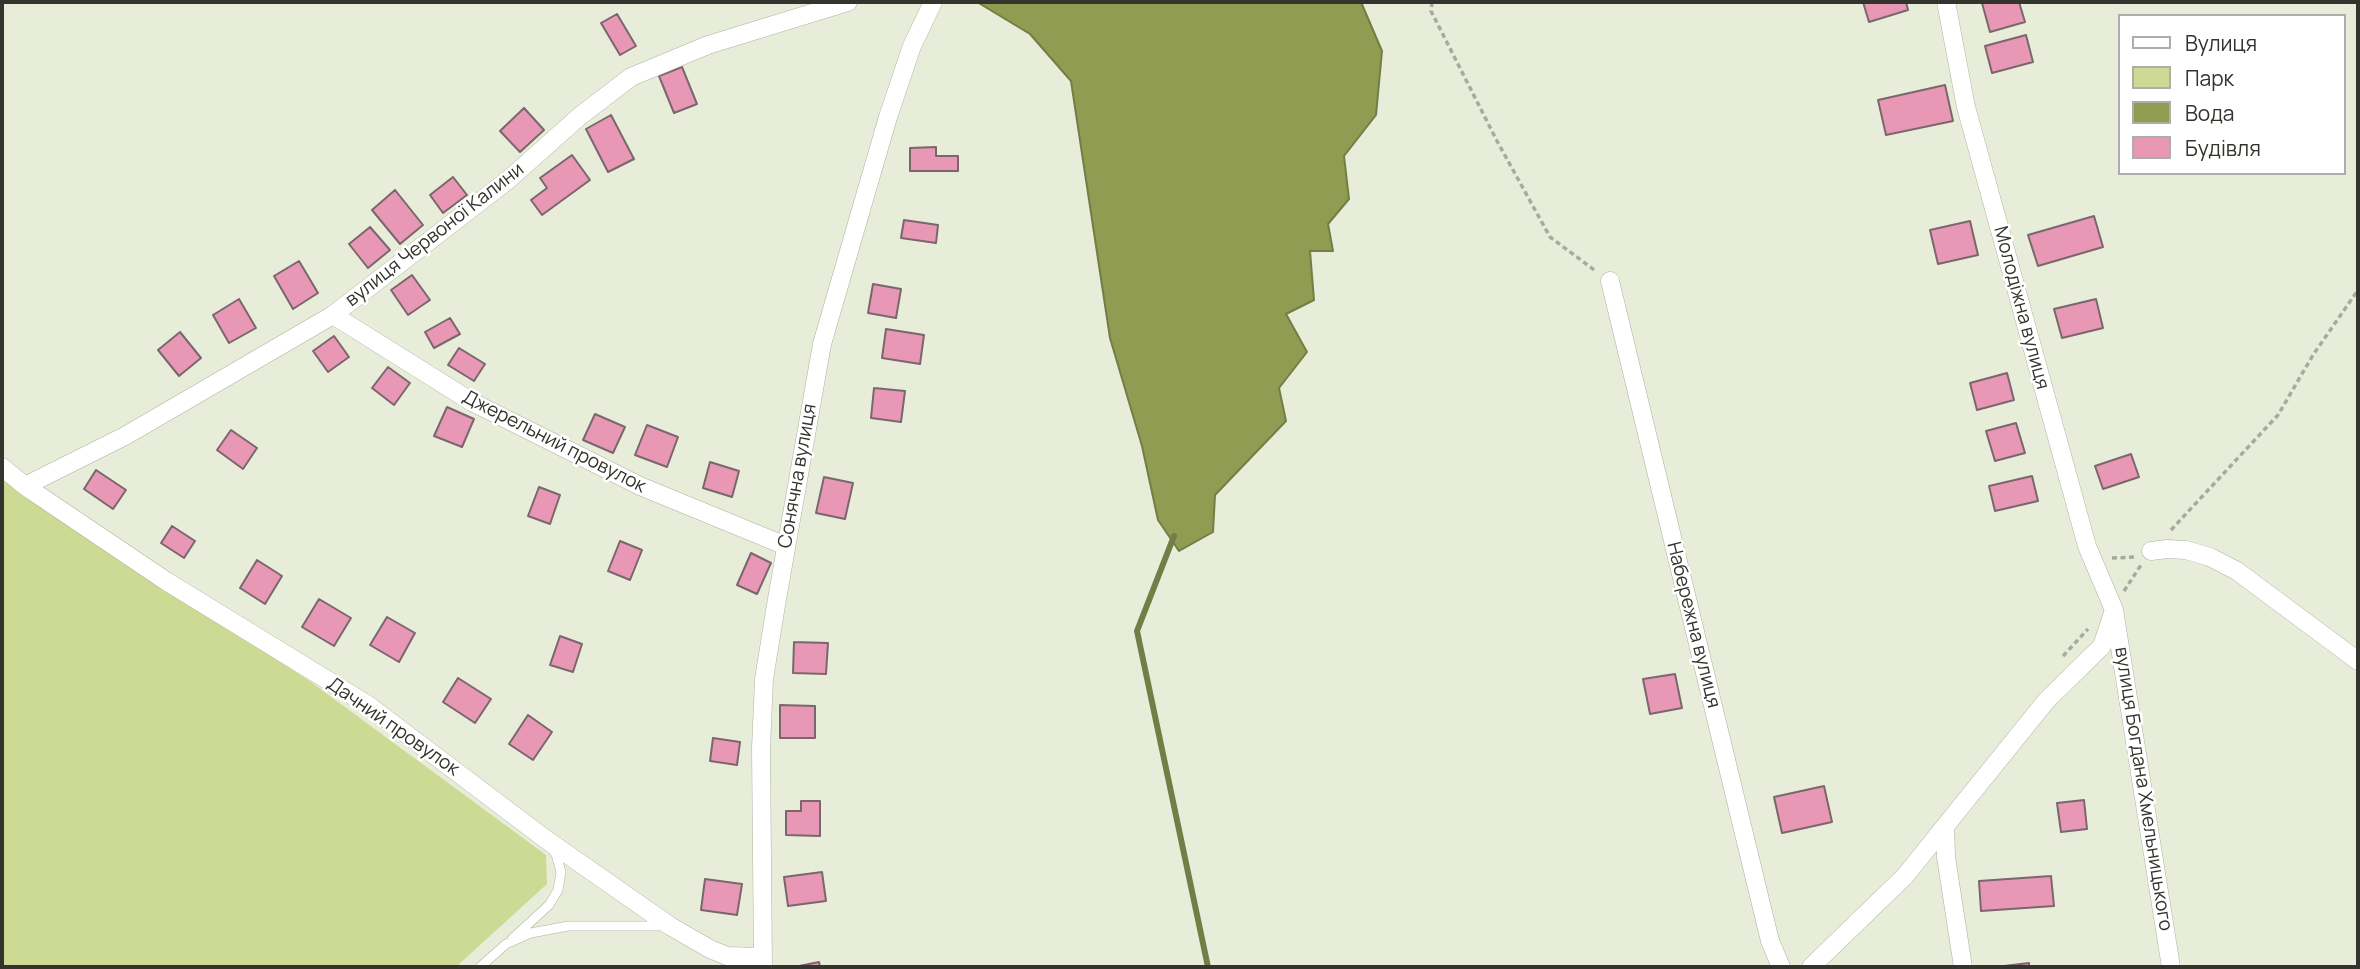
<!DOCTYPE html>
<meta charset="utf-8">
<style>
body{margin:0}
#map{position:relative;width:2360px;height:969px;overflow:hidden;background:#e8edda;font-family:Manrope,sans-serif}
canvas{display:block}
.frame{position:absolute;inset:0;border:4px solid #32342d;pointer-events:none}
.legend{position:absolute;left:2118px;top:14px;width:228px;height:161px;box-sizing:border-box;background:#fff;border:2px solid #adaeab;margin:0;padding:9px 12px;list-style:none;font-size:21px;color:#32342d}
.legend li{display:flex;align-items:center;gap:14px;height:35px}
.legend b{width:35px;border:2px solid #adaeab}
</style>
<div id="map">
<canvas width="2360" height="969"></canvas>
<div class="frame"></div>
<ul class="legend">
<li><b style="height:9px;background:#fff"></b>Вулиця</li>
<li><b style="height:19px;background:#ccda94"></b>Парк</li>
<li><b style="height:19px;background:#8f9c51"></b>Вода</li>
<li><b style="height:19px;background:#e898b4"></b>Будівля</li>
</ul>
</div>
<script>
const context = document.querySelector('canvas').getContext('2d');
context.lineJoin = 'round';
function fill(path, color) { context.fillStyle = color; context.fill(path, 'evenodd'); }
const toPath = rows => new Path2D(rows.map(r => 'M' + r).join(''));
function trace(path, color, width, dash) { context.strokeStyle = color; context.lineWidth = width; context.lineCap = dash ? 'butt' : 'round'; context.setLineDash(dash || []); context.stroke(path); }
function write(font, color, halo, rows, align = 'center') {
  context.font = font + ' Manrope,sans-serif'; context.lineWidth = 5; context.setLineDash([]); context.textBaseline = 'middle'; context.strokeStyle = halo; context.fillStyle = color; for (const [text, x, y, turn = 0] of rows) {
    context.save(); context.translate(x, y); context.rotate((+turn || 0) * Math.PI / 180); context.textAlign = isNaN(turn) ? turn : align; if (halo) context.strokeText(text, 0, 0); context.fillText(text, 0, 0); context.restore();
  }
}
fill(toPath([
 [2,480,311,682,546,855,547,884,456,967,2,967]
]), '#ccda94');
const water = toPath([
 [977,2,1361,2,1382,51,1376,115,1344,156,1349,199,1328,224,1333,251,1310,251,1314,300,1286,314,1307,352,1279,388,1286,421,1215,495,1213,532,1179,551,1158,520,1142,446,1110,338,1071,81,1030,34,977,2]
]);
fill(water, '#8f9c51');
trace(water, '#737d46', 2);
trace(toPath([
 [1174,536,1137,631,1208,967]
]), '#737d46', 6);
const building = toPath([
 [1863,2,1906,2,1908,10,1869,22,1863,2],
 [1986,2,2019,2,2025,22,1990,32,1982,3,1986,2],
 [617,14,636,46,620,55,601,23,617,14],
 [2026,35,2033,62,1992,73,1985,46,2026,35],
 [682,67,697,104,674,113,659,76,682,67],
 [1945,85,1953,121,1886,135,1878,100,1945,85],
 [524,108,544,130,520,152,500,131,524,108],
 [611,115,634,159,608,172,586,129,611,115],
 [936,147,936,156,958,156,958,171,910,171,910,148,936,147],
 [572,155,590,180,542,215,531,200,547,188,540,178,572,155],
 [453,177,467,195,443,213,430,195,453,177],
 [395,190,423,225,400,244,372,210,395,190],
 [2094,216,2103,247,2038,266,2028,235,2094,216],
 [904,220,938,225,936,243,901,238,904,220],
 [1970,221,1978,255,1938,264,1930,230,1970,221],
 [370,227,390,250,368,268,349,244,370,227],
 [299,261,318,293,293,309,274,276,299,261],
 [412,275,430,300,408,315,391,290,412,275],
 [873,284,901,289,896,318,868,313,873,284],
 [239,299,256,328,229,343,213,315,239,299],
 [2096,299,2103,328,2062,338,2054,309,2096,299],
 [450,318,460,334,434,348,425,332,450,318],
 [886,329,924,335,920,364,882,358,886,329],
 [180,332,201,358,179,376,158,350,180,332],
 [334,336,349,357,328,372,313,351,334,336],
 [459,348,485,364,474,381,448,365,459,348],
 [388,367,410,383,394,405,372,388,388,367],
 [2007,373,2014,400,1977,410,1970,383,2007,373],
 [874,388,905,391,901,422,871,418,874,388],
 [447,407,474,419,462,447,434,436,447,407],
 [595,414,625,427,613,453,583,440,595,414],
 [2016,423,2025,453,1995,461,1986,431,2016,423],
 [647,425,678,437,667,467,635,455,647,425],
 [231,430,257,448,243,469,217,450,231,430],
 [2131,454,2139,477,2103,489,2095,466,2131,454],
 [710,462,739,471,732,497,703,488,710,462],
 [96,470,126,490,113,509,84,489,96,470],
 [2032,476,2038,501,1995,511,1989,486,2032,476],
 [824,477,853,483,845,519,816,513,824,477],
 [539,487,560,495,550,524,528,516,539,487],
 [172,526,195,541,184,558,161,543,172,526],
 [620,541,642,550,630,580,608,571,620,541],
 [751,553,771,563,757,594,737,585,751,553],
 [257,560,282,576,265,604,240,588,257,560],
 [319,599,351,618,334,646,302,627,319,599],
 [387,617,415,633,399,662,370,645,387,617],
 [560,636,582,644,573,672,550,665,560,636],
 [794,642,828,643,826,674,793,673,794,642],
 [1675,674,1682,708,1650,714,1643,679,1675,674],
 [458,678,491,699,475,723,443,702,458,678],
 [780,705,815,706,815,738,780,738,780,705],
 [528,715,552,732,533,760,509,744,528,715],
 [713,738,740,742,737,765,710,761,713,738],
 [1824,786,1832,822,1782,833,1774,797,1824,786],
 [2084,800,2087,829,2061,832,2057,803,2084,800],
 [801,801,820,801,820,836,786,835,786,811,801,811,801,801],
 [822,872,826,901,788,906,784,877,822,872],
 [2051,876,2054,906,1981,911,1979,881,2051,876],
 [705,879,742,884,737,915,701,910,705,879],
 [819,962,820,967,794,967,819,962],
 [2029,963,2029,967,1996,967,2029,963]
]);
fill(building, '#e898b4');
trace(building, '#7a676d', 2);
const lane = toPath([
 [512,939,549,905,558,890,561,872,556,854,551,848],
 [480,967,506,944,531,933,568,926,666,926]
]);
const street = toPath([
 [1946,2,1966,107,2087,546,2114,610,2171,967],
 [1610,281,1770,941,1781,967],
 [333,315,472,402,640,486,786,546],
 [2,467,25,486,166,581,368,705,544,838,670,926,710,949,727,956,762,957],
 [25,486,125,436,333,315,508,180,580,116,631,77,708,45,848,2],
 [2151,551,2167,549,2186,550,2210,557,2237,571,2358,661],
 [1945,827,1946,857,1963,967],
 [763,967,761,748,764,679,776,605,822,344,888,117,912,46,933,2],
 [1811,967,1905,876,2046,701,2102,646,2113,613]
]);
trace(lane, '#aeb2a0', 10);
trace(street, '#aeb2a0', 19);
trace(toPath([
 [1432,2,1431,11,1497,141,1550,237,1597,272],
 [2171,530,2278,415,2313,355,2358,290],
 [2112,558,2136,557],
 [2124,591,2141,565],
 [2063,656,2088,629]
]), '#a7ab9c', 3.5, [5, 3.5]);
trace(lane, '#fff', 9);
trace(street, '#fff', 18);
write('19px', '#32342d', '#fff', [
 ["вулиця Червоної Калини",435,235,-38],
 ["Молодіжна вулиця",2021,308,75],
 ["Джерельний провулок",554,442,27],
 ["Сонячна вулиця",798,476,-80],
 ["Набережна вулиця",1693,625,76],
 ["Дачний провулок",393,727,35],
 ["вулиця Богдана Хмельницького",2143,789,81]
]);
</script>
